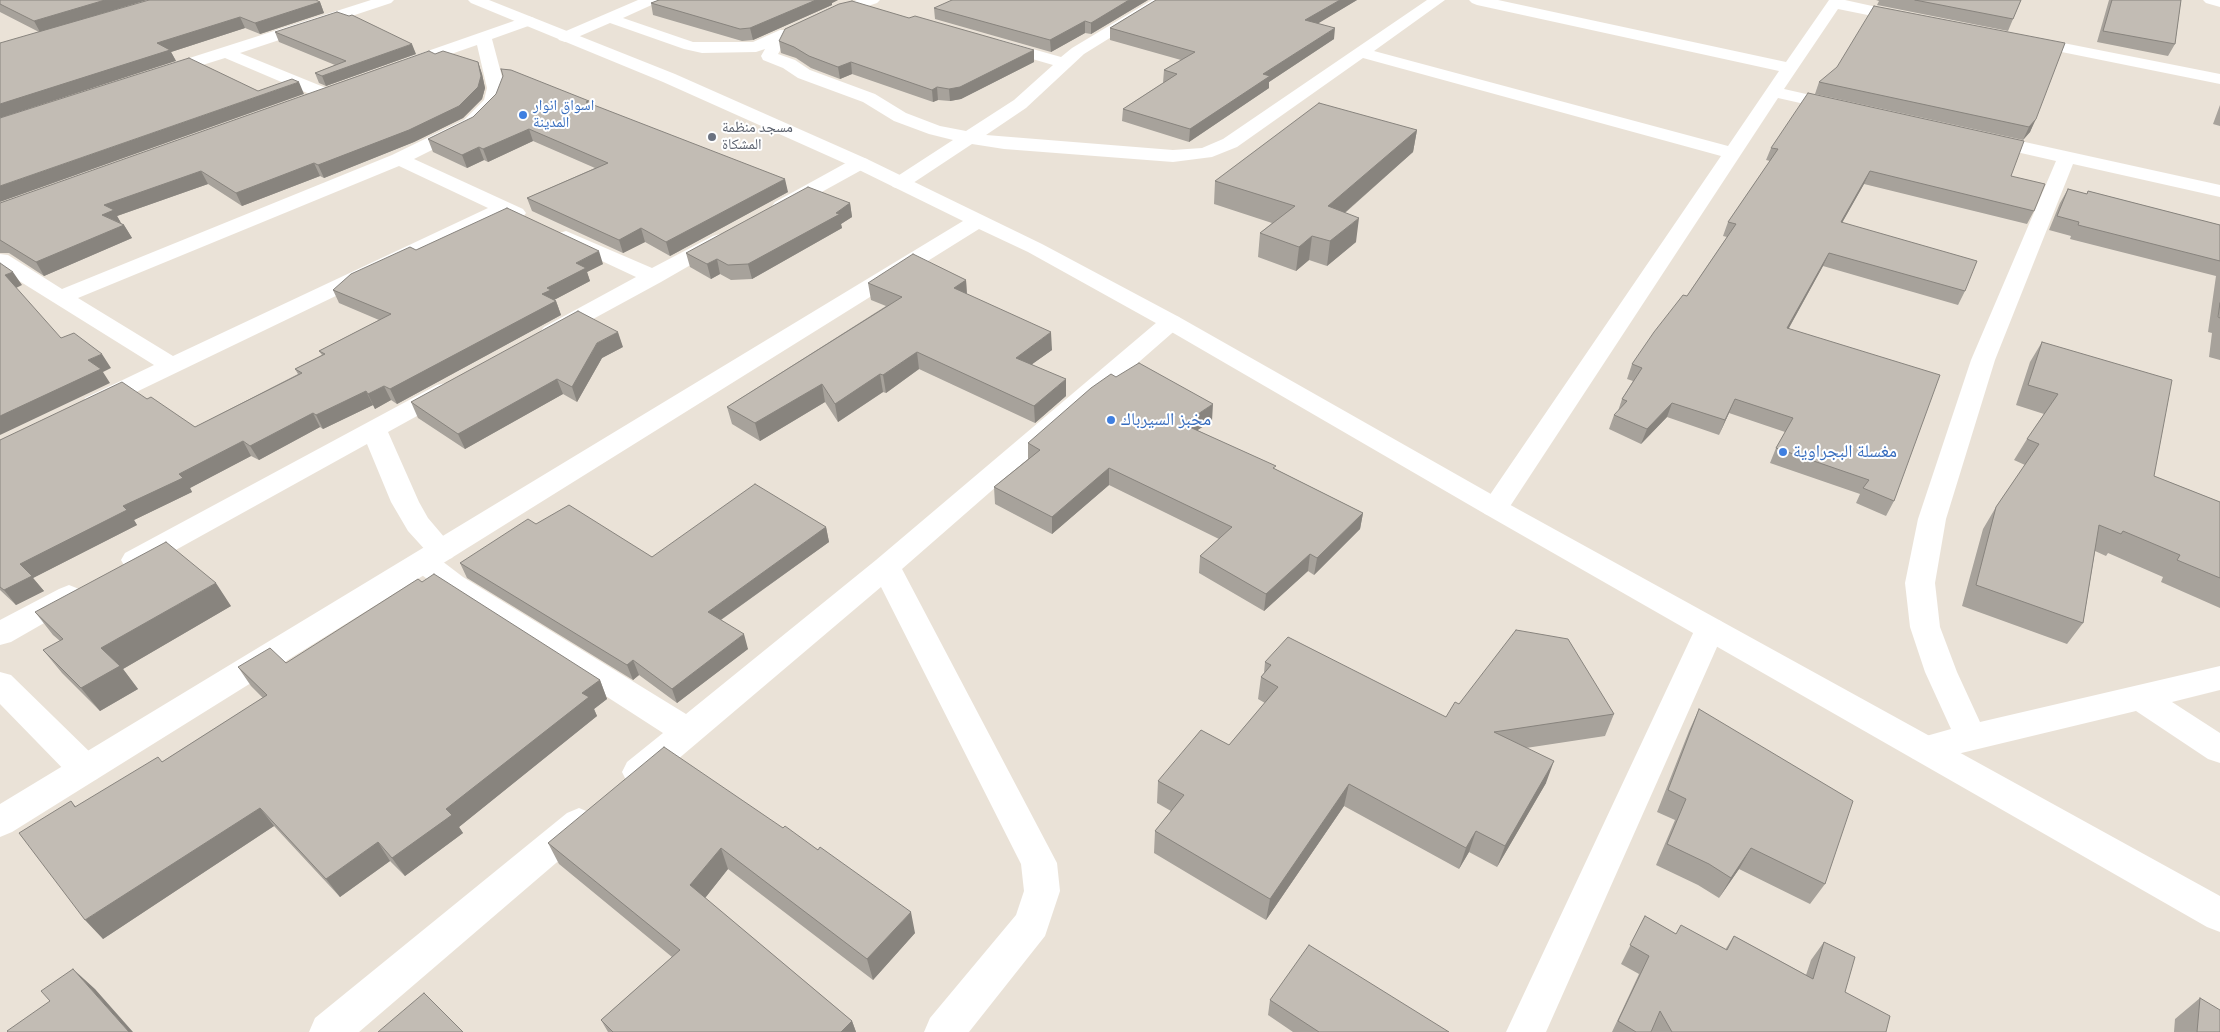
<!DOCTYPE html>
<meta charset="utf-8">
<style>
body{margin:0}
canvas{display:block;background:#eae2d7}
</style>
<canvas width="2220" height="1032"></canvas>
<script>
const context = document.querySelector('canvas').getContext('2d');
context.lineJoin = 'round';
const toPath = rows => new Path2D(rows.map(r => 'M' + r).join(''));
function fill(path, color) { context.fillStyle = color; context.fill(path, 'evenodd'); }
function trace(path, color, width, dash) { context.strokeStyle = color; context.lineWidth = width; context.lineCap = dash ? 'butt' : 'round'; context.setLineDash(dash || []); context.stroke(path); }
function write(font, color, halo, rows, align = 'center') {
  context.font = font + ' "Roboto Condensed","Noto Naskh Arabic",sans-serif'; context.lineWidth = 4; context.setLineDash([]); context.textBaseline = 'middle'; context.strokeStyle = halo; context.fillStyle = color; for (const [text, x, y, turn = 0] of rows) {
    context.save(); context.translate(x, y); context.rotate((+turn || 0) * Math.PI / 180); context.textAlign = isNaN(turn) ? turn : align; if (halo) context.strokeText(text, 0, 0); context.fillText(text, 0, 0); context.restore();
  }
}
fill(toPath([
 [371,0,394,0,391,3,240,53,331,90,334,94,331,98,319,98,225,58,161,78,155,77,153,73,155,69,371,0],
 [638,0,659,0,656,3,623,18,693,42,753,42,780,30,792,30,794,33,787,39,778,54,795,60,810,70,875,94,906,113,940,126,966,131,1014,100,1053,65,991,47,989,44,991,41,997,39,1061,57,1072,48,1152,0,1171,0,1084,54,1026,108,986,135,1173,150,1202,148,1223,139,1427,0,1445,0,1374,51,1728,146,1779,71,1477,5,1472,3,1469,0,1498,0,1786,62,1829,0,1845,0,1913,15,1915,18,1913,21,1907,23,1838,9,1784,89,1846,103,1849,107,1846,111,1840,112,1778,98,1505,514,1495,517,1485,514,1481,508,1485,502,1721,156,1363,58,1237,147,1212,157,1173,162,1004,149,972,144,907,187,900,189,893,187,890,183,893,179,953,140,929,134,894,121,863,102,798,78,783,68,763,60,761,56,765,49,756,52,702,53,684,49,610,23,571,40,565,42,559,40,557,37,559,34,638,0],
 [857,0,880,0,877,3,826,20,821,18,818,15,821,12,857,0],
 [528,16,534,18,536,21,534,24,492,39,505,88,498,106,476,128,414,159,523,209,526,213,523,217,516,219,504,215,103,408,94,410,85,408,82,403,85,398,154,365,0,269,0,254,8,255,62,289,392,155,464,120,484,100,487,88,477,45,408,69,402,68,400,64,402,60,528,16],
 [399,166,488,208,173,356,78,298,399,166],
 [2028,36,2220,74,2220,84,2022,44,2020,41,2022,38,2028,36],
 [1984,133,2220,185,2220,197,2073,164,1995,360,1946,519,1935,583,1940,627,1957,672,1980,722,2220,666,2220,690,2172,702,2220,733,2220,763,2208,759,2136,711,1924,762,1912,758,1907,749,1912,740,1951,729,1925,672,1910,627,1905,583,1918,519,1971,360,2056,161,1977,143,1975,139,1977,135,1984,133],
 [860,157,867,159,870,163,867,167,789,210,782,212,775,210,772,206,775,202,853,159,860,157],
 [566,231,652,268,713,236,720,234,727,236,730,240,727,244,661,282,560,337,552,339,544,337,540,332,544,327,636,277,559,241,556,237,559,233,566,231],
 [1171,315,1179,317,1182,322,1179,327,902,569,1057,863,1060,891,1045,936,969,1032,924,1032,930,1018,1016,915,1024,891,1021,864,881,587,651,782,639,786,627,782,622,772,627,762,663,733,443,591,414,569,410,562,414,555,424,552,428,553,408,531,391,502,367,444,145,567,135,570,125,567,121,560,125,553,437,385,446,383,455,385,458,390,455,395,388,432,419,502,428,518,456,551,452,558,442,561,463,577,686,714,876,560,1163,317,1171,315],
 [69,585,79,589,84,596,79,603,11,642,0,645,0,620,59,589,69,585],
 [1710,618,1721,621,1725,629,1546,1032,1506,1032,1695,629,1699,621,1710,618],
 [0,672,11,675,97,759,102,769,97,779,85,783,73,779,0,704,0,672],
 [579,808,591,813,596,823,591,833,359,1032,309,1032,315,1018,567,813,579,808]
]), '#fff');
fill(toPath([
 [468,0,489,0,675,74,867,159,1042,244,1179,317,1505,502,2220,896,2220,932,2207,927,1485,514,1163,327,1028,252,979,229,12,832,0,837,0,804,963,221,853,167,663,82,471,3,468,0],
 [2203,0,2220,0,2220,7,2206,3,2203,0]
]), '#fff');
fill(toPath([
 [0,0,147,0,97,15,320,2,324,13,260,34,245,28,171,52,176,61,39,32,0,12],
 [659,0,838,0,832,3,832,5,753,40,742,41,653,15,651,3],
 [1148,0,1091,34,1085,33,1051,52,935,19,934,8],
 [1156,0,1357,0,1318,23,1334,39,1269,82,1269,88,1189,142,1122,121,1123,109,1163,83,1164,70,1181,60,1110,40,1110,28],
 [1876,0,2021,0,2008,31,1877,5,1879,1],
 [2109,0,2181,0,2175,44,2168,56,2097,42],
 [275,32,416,54,326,86,319,83,315,73,335,65,279,42],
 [779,41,1034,62,961,99,950,101,938,100,933,102,852,74,840,79,811,68,796,58,781,53],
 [2065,43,2030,132,2023,140,1815,94,1819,82],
 [435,54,478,62,482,74,485,88,482,99,463,118,414,142,324,178,320,176,242,206,208,184,117,216,121,223,124,225,132,238,44,276,9,253,0,253,0,203],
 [590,104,788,192,670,256,645,242,623,253,532,211,527,198,595,168,533,141,488,162,484,160,467,168,433,152,428,139],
 [2220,105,2220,126,2213,124],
 [1417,130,1413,152,1345,213,1356,242,1327,266,1309,260,1296,271,1258,257,1260,233,1272,223,1214,204,1215,181],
 [1771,148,2011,176,2034,211,2027,224,1864,184,1842,223,1965,291,1958,305,1823,266,1789,328,1894,501,1886,516,1856,503,1860,494,1770,463,1776,448,1785,432,1729,413,1719,435,1667,417,1641,444,1609,429,1614,415,1618,411,1622,399,1633,381,1627,379,1632,364,1687,296,1727,237,1723,236,1728,222,1770,161,1766,160],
 [2068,189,2087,194,2088,191,2220,225,2220,360,2209,357,2212,333,2208,332,2216,276,2070,239,2071,236,2049,230,2060,203],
 [850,203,852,217,841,224,842,228,752,279,731,280,720,274,711,279,690,267,686,253],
 [416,250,603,264,587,272,590,281,554,300,556,301,561,315,397,404,391,400,375,409,373,405,323,429,320,427,259,460,251,456,190,488,192,492,134,520,137,525,33,578,44,591,16,605,0,590,0,440,147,399,195,427,298,374,295,369,322,355,319,351,379,320,339,303,333,290],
 [966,280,967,294,1052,350,1032,364,1066,396,1035,423,919,369,886,393,883,392,838,422,825,402,760,441,732,424,727,407,886,306,871,300,868,283],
 [2042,342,2154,476,2220,502,2220,608,2161,582,2163,577,2108,553,2106,556,2095,551,2083,623,2067,644,1962,606,1983,529,1996,507,2025,465,2014,460,2027,439,2044,414,2016,405,2030,362],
 [623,347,602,358,577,402,563,394,465,449,418,418,411,402],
 [1212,421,1197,430,1363,513,1360,529,1314,575,1308,571,1264,611,1199,573,1200,556,1219,539,1109,485,1052,534,995,504,994,487,1028,459,1028,443],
 [536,524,652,557,826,527,829,542,721,620,748,649,677,703,639,675,633,680,467,578,460,563],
 [422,582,600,680,607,699,594,709,597,716,459,827,463,833,405,876,390,861,340,897,274,826,103,939,71,801,76,807,162,762,263,698,251,686,238,667,286,663],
 [231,606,123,669,138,689,100,711,62,673,43,650,60,641,53,635,35,612],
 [1265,662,1446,717,1459,704,1614,714,1605,736,1526,748,1546,783,1497,867,1469,852,1459,869,1344,806,1266,920,1154,853,1155,831,1171,811,1157,803,1158,781,1229,745,1265,703,1258,699,1261,677,1264,673],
 [1699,709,1825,884,1810,904,1739,869,1719,898,1698,885,1656,865,1675,820,1657,812,1689,731],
 [783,828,818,850,915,933,873,980,728,869,705,898,852,1021,856,1032,608,1032,601,1020,672,957,559,864,548,843],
 [1645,916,1676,934,1725,950,1734,936,1806,975,1811,960,1824,942,1845,992,1886,1032,1652,1032,1651,1031,1651,1032,1612,1032,1639,974,1621,964],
 [2200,998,2220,1032,2174,1032,2175,1019],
 [1270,1000,1449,1032,1293,1032,1268,1015]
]), '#a7a29b');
fill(toPath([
 [105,0,147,0,40,32,34,21],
 [816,0,838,0,832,3,832,5,753,40,750,28],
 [1129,0,1148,0,1091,34,1091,23],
 [1340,0,1357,0,1304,32,1305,20],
 [320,2,324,13,260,34,255,23],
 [240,17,245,28,171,52,176,61,0,118,0,104,157,43],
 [1085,21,1085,33,1051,52,1050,40],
 [1335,28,1334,39,1269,82,1269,88,1189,142,1190,129,1263,74],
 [412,44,416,54,326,86,322,76],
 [1034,50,1034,62,961,99,950,101,949,89],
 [478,62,482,74,485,88,482,99,463,118,414,142,324,178,318,165],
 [851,62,852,74,840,79,838,67],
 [299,82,304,94,0,202,0,186],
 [937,87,938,100,933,102,932,90],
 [2036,119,2030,132,2023,140,2029,127],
 [529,129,533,141,488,162,483,149],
 [1417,130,1413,152,1325,230,1328,206],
 [479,147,484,160,467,168,462,155],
 [314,163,320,176,242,206,236,193],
 [201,171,208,184,117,216,121,223,102,215,104,205],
 [1870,171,1864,184,1835,235,1841,222],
 [785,179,788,192,670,256,666,242],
 [850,203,852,217,841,224,842,228,752,279,748,264,836,213],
 [1359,218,1356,242,1327,266,1330,241],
 [124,225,132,238,44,276,36,262],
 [641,228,645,242,623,253,619,240],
 [1312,236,1309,260,1296,271,1299,247],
 [599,251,603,264,587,272,590,281,554,300,556,301,561,315,397,404,390,389,542,294,547,288,576,263],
 [1829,253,1823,266,1781,342,1787,328],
 [717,259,720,274,711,279,707,264],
 [13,272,22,285,14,289,5,275],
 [966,280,967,297,954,288],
 [618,332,623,347,602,358,577,402,572,387,597,343],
 [1051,332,1052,350,1017,375,1016,358],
 [917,352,919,369,886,393,883,375],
 [102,354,111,368,103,372,110,383,0,435,0,416,88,360],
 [880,374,883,392,838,422,835,404],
 [557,379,563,394,465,449,458,434],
 [1066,379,1066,396,1035,423,1034,406],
 [822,384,825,402,760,441,755,423],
 [384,386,391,400,375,409,368,394],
 [366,391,373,405,323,429,316,415],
 [1735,399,1729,413,1719,435,1725,420],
 [1672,403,1667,417,1641,444,1647,429],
 [1213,404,1212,421,1182,440,1183,424],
 [313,413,320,427,259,460,250,446],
 [243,441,251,456,190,488,192,492,134,520,137,525,33,578,44,591,16,605,4,590,20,564,179,474],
 [1109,468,1109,485,1052,534,1052,517],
 [1363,513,1360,529,1314,575,1317,558],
 [826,527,829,542,712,626,708,612],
 [1310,554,1308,571,1264,611,1266,594],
 [216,583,231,606,123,669,138,689,100,711,81,688,101,648],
 [744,634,748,649,677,703,672,689],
 [633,660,639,675,633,680,627,665],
 [600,680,607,699,594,709,597,716,459,827,463,833,405,876,392,858,446,809,582,693],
 [1554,761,1546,783,1497,867,1505,846],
 [1349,784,1344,806,1266,920,1270,899],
 [260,808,274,826,103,939,85,920],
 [1476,831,1469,852,1459,869,1466,848],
 [378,842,390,861,340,897,326,879],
 [721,848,728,869,698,907,690,885],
 [1751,848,1739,869,1719,898,1731,878],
 [911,912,915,933,873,980,867,959],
 [73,969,95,989,133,1032,129,1032],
 [852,1021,856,1032,841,1032]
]), '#88847e');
const building = toPath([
 [0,0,105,0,34,21,0,4,0,0],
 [149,0,316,0,320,2,255,23,240,17,157,43,170,50,0,104,0,43,149,0],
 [659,0,816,0,750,28,740,29,651,3,659,0],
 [952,0,1129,0,1091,23,1085,21,1050,40,934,8,952,0],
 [1156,0,1340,0,1305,20,1335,28,1263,74,1270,76,1190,129,1123,109,1177,74,1164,70,1195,52,1110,28,1156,0],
 [1915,0,2021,0,2013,19,1915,0],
 [2112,0,2181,0,2175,44,2103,31,2112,0],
 [852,1,909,18,915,16,1034,50,960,87,949,89,937,87,932,90,851,62,838,67,809,56,794,47,779,41,785,29,839,4,852,1],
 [1874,6,2065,43,2036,119,2029,127,1819,82,1837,67,1874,6],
 [337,12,349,16,352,15,412,44,322,76,315,73,346,61,275,32,337,12],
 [429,51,435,54,443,51,478,62,481,76,478,87,459,106,409,130,318,165,314,163,236,193,201,171,104,205,114,210,102,215,124,225,36,262,0,240,0,203,429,51],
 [189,58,258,91,292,79,299,82,0,186,0,118,189,58],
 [501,69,511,70,589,101,586,102,785,179,666,242,641,228,619,240,527,198,608,163,529,129,483,149,479,147,462,155,428,139,473,117,496,94,503,76,501,69],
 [1808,93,2024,141,2011,176,2045,184,2034,211,1870,171,1841,222,1977,261,1965,291,1829,253,1787,328,1940,375,1894,501,1863,488,1869,480,1776,448,1793,418,1735,399,1725,420,1672,403,1647,429,1614,415,1627,401,1622,399,1642,368,1632,364,1654,332,1683,295,1687,296,1736,224,1728,222,1778,149,1771,148,1808,93],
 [1319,103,1417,130,1328,206,1359,218,1330,241,1312,236,1299,247,1260,233,1295,206,1215,181,1319,103],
 [808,187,850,203,836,213,840,214,748,264,728,265,717,259,707,264,686,253,808,187],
 [2068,189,2087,194,2088,191,2220,225,2220,261,2078,225,2079,222,2057,216,2068,189],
 [507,208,599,251,576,263,586,268,547,288,551,290,542,294,556,301,390,389,384,386,368,394,366,391,316,415,313,413,250,446,243,441,179,474,183,478,123,506,127,510,20,564,32,576,4,590,0,587,0,440,122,382,147,399,151,397,195,427,302,373,295,369,325,354,319,351,391,314,333,290,351,274,410,247,416,250,507,208],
 [913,254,966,280,954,288,1051,332,1016,358,1066,379,1034,406,917,352,883,375,880,374,835,404,822,384,755,423,727,407,902,297,868,283,913,254],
 [0,263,13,272,5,275,61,338,74,333,102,354,88,360,101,369,0,416,0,263],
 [2220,303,2220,318,2218,317,2220,303],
 [578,311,618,332,597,343,572,387,557,379,458,434,411,402,578,311],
 [2042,342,2172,380,2154,476,2220,502,2220,578,2177,560,2180,555,2123,531,2121,534,2099,525,2083,623,1976,585,1996,507,2039,444,2027,439,2058,394,2028,385,2042,342],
 [1139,363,1213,404,1183,424,1276,466,1273,468,1363,513,1317,558,1310,554,1266,594,1200,556,1232,527,1109,468,1052,517,994,487,1040,450,1028,443,1091,388,1111,374,1116,377,1139,363],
 [755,484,826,527,708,612,744,634,672,689,633,660,627,665,460,563,528,519,536,524,569,505,652,557,755,484],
 [166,542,216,583,101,648,120,666,81,688,43,650,63,639,35,612,166,542],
 [434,574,600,680,582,693,589,697,446,809,452,815,392,858,378,842,326,879,260,808,85,920,19,833,71,801,75,807,158,757,162,762,267,695,238,667,270,648,286,663,418,579,422,582,434,574],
 [1516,630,1568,639,1614,714,1494,732,1554,761,1505,846,1476,831,1466,848,1349,784,1270,899,1155,831,1184,795,1158,781,1201,730,1229,745,1278,687,1261,677,1271,665,1265,662,1288,637,1446,717,1455,702,1459,704,1516,630],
 [1699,709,1853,801,1825,884,1751,848,1731,878,1709,864,1667,844,1686,799,1668,790,1699,709],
 [664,747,783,828,785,826,818,850,820,847,911,912,867,959,721,848,690,885,852,1021,841,1032,613,1032,601,1020,680,950,548,843,664,747],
 [1645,916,1676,934,1681,925,1727,950,1734,936,1813,979,1824,942,1855,957,1845,992,1890,1016,1886,1032,1672,1032,1660,1011,1651,1032,1636,1032,1618,1021,1649,956,1630,945,1645,916],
 [1309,945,1449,1032,1319,1032,1270,1000,1309,945],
 [73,969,129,1032,8,1032,7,1031,50,1001,41,991,73,969],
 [424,993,463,1032,378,1032,424,993],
 [2200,998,2220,1010,2220,1032,2197,1032,2200,998]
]);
fill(building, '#c2bcb4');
trace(building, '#88847e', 1);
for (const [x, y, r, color] of [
 [523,115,5,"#3f7fe0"],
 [712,137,5,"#6b7280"],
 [1111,420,5,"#3f7fe0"],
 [1783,452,5,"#3f7fe0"]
]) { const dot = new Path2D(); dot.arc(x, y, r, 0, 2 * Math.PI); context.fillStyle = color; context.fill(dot); trace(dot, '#fff', 2); }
write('15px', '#366cbe', '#fff', [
 ["اسواق انوار",533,106],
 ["المدينة",533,123]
], 'left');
write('15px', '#5b616d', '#fff', [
 ["مسجد منظمة",722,128],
 ["المشكاة",722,145]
], 'left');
write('18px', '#366cbe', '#fff', [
 ["مخبز السيرباك",1121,420],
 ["مغسلة البجراوية",1793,452]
], 'left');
</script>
